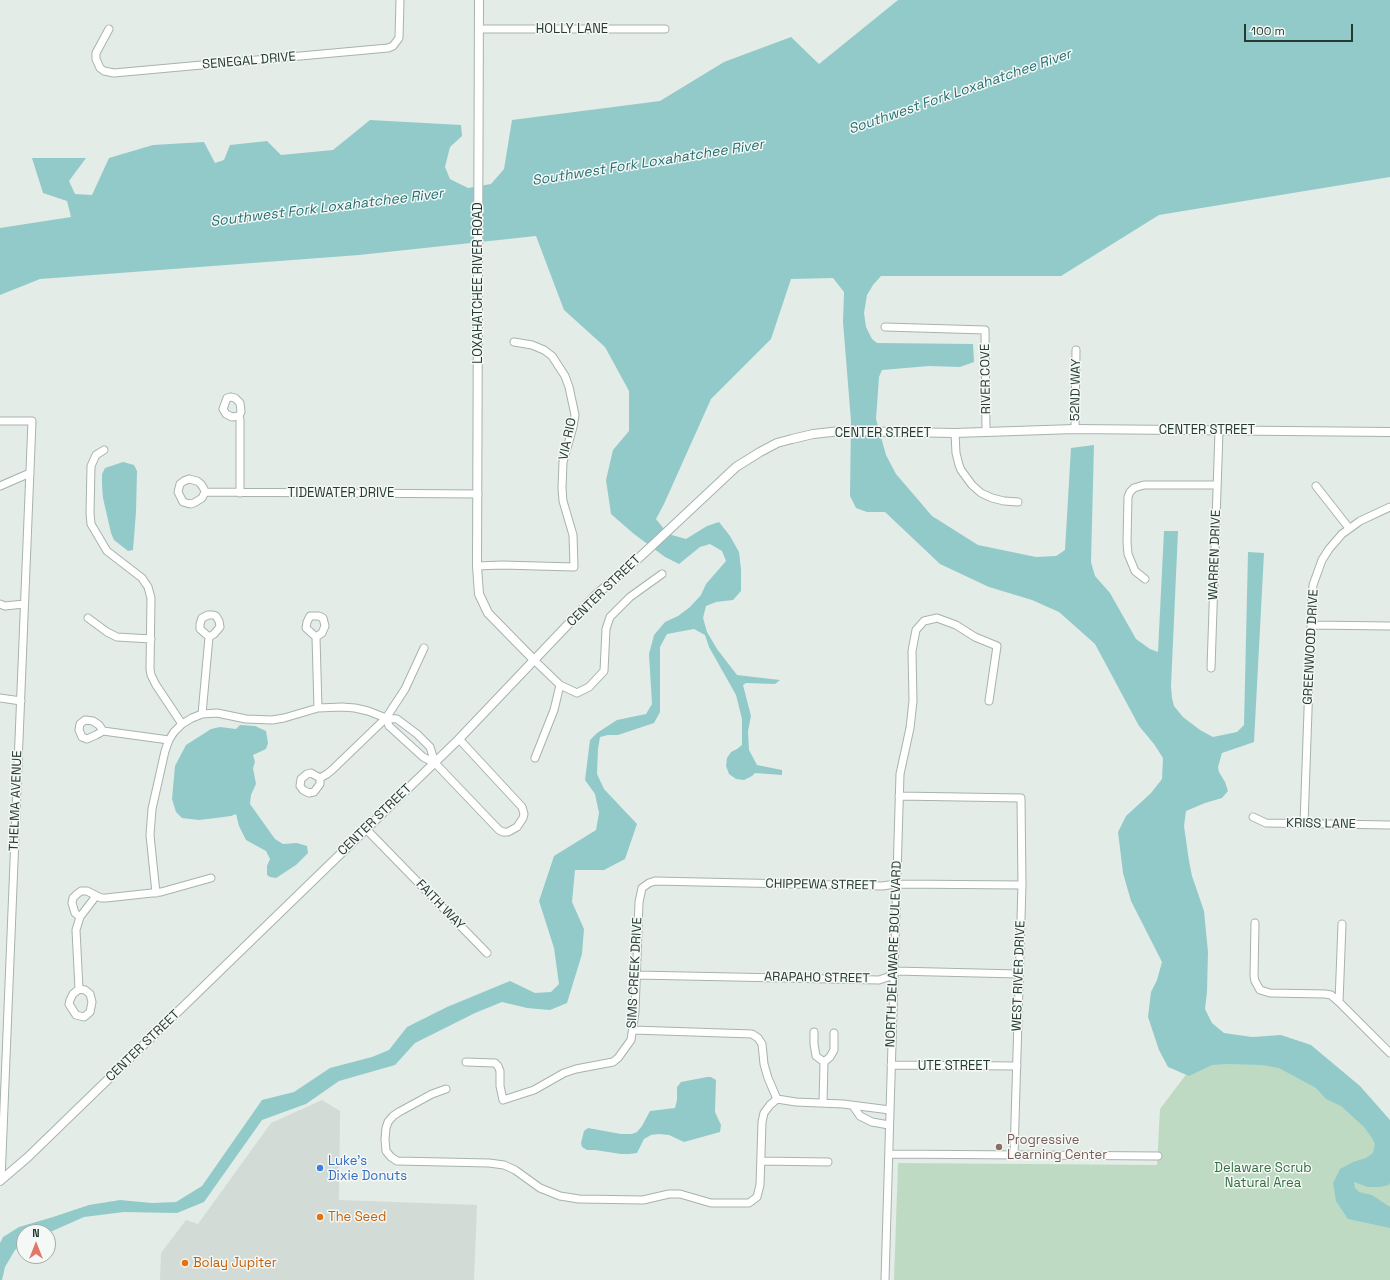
<!DOCTYPE html>
<style>
body{margin:0}
#map{position:relative;width:1390px;height:1280px;overflow:hidden;background:#e4ece7;font-family:"Space Grotesk",sans-serif}
canvas{display:block}
.north{position:absolute;left:16px;top:1224px;width:40px;height:40px;box-sizing:border-box;background:#f4f8f6;border:1px solid #a1aca8;border-radius:50%;rotate:0deg;font-size:11px;font-weight:700;line-height:16px;text-align:center;color:#253b32}
.north::after{content:'';display:block;margin:auto;width:14px;height:18px;background:#e2766b;clip-path:polygon(50% 0,100% 100%,50% 72%,0 100%)}
.scale{position:absolute;left:1244px;top:24px;width:109px;height:18px;box-sizing:border-box;border:2px solid #253b32;border-top:0;padding-left:5px;font-size:12px;line-height:14px;white-space:nowrap;color:#253b32;-webkit-text-stroke:3px #f4f8f6;paint-order:stroke}
</style>
<div id="map">
<canvas width="1390" height="1280"></canvas>
<div class="north">N</div>
<div class="scale">100 m</div>
</div>
<script>
const context = document.querySelector('canvas').getContext('2d');
context.lineJoin = 'round';
function fill(path, color) { context.fillStyle = color; context.fill(path, 'evenodd'); }
const toPath = rows => new Path2D(rows.map(r => 'M' + r).join(''));
function trace(path, color, width, dash) { context.strokeStyle = color; context.lineWidth = width; context.lineCap = dash ? 'butt' : 'round'; context.setLineDash(dash || []); context.stroke(path); }
function write(font, color, halo, rows, align = 'center') {
  context.font = font + ' "Space Grotesk",sans-serif'; context.lineWidth = 3; context.setLineDash([]); context.textBaseline = 'middle'; context.strokeStyle = halo; context.fillStyle = color; for (const [text, x, y, turn = 0] of rows) {
    context.save(); context.translate(x, y); context.rotate((+turn || 0) * Math.PI / 180); context.textAlign = isNaN(turn) ? turn : align; if (halo) context.strokeText(text, 0, 0); context.fillText(text, 0, 0); context.restore();
  }
}
fill(toPath([
 [322,1100,340,1111,339,1200,477,1205,474,1280,160,1280,161,1253,186,1220,198,1224,271,1123]
]), '#d2dbd6');
fill(toPath([
 [1229,1060,1277,1061,1326,1090,1390,1140,1390,1280,894,1280,898,1163,1157,1165,1160,1109,1191,1068]
]), '#bfdac2');
fill(toPath([
 [898,0,1390,0,1390,177,1159,215,1061,276,881,276,873,285,867,295,864,313,866,327,872,339,877,343,973,344,974,362,960,367,929,366,882,370,879,377,876,419,886,455,896,474,932,516,978,545,1036,557,1056,556,1065,550,1071,448,1094,445,1091,562,1095,576,1110,593,1136,639,1150,649,1158,652,1164,531,1178,531,1171,686,1172,698,1174,706,1183,717,1200,730,1213,737,1237,732,1244,725,1248,552,1264,553,1254,742,1222,753,1218,767,1219,772,1225,782,1228,791,1222,798,1205,803,1186,811,1184,826,1189,861,1192,876,1204,911,1208,952,1207,992,1205,1009,1212,1023,1224,1033,1252,1037,1281,1035,1311,1045,1360,1086,1390,1120,1390,1183,1389,1185,1380,1187,1368,1187,1354,1182,1355,1188,1359,1192,1372,1195,1390,1207,1390,1228,1348,1219,1336,1201,1333,1183,1340,1169,1353,1162,1366,1158,1373,1153,1375,1144,1372,1138,1364,1127,1341,1106,1326,1099,1316,1088,1279,1068,1262,1065,1228,1064,1212,1065,1189,1076,1168,1067,1159,1050,1148,1017,1151,992,1157,980,1162,962,1131,901,1123,873,1118,832,1126,816,1151,793,1162,779,1163,758,1154,744,1139,726,1095,644,1059,612,1032,600,989,587,940,564,885,512,867,512,856,508,850,496,851,421,843,322,844,292,833,278,791,279,771,339,711,399,664,504,656,519,668,534,686,539,707,526,719,522,730,536,739,552,741,569,741,591,733,600,716,602,706,606,703,618,707,632,717,649,737,675,780,680,775,684,746,683,743,685,751,716,748,731,749,750,757,765,782,770,782,775,755,773,752,776,744,780,736,779,729,774,726,766,727,758,731,752,737,749,742,745,742,719,736,695,709,647,705,635,694,629,667,634,660,647,660,712,654,723,618,735,608,735,600,737,598,749,597,774,604,789,637,824,625,859,604,870,575,870,572,902,584,929,582,954,567,1003,550,1010,527,1008,502,1002,475,1013,415,1043,395,1065,339,1081,306,1104,262,1120,204,1202,177,1213,124,1212,84,1217,48,1233,48,1232,24,1232,24,1243,15,1250,5,1267,2,1280,0,1280,0,1243,3,1237,19,1227,53,1217,89,1205,120,1200,152,1203,176,1202,202,1186,262,1100,294,1092,330,1068,372,1057,389,1050,407,1027,447,1007,510,981,535,993,551,992,559,984,554,948,539,901,554,856,596,830,599,813,595,794,585,780,590,740,597,733,617,720,646,714,652,704,649,654,654,635,665,622,678,616,690,607,701,595,706,584,726,561,722,551,710,544,700,547,679,564,665,557,634,534,611,514,606,480,613,450,629,431,629,391,605,347,564,310,536,236,359,255,40,279,0,295,0,228,71,217,67,201,43,193,32,158,86,158,69,181,75,194,92,195,109,158,153,145,204,142,215,163,224,160,230,145,267,141,281,155,333,150,370,120,461,125,462,136,450,147,445,167,450,179,468,188,491,184,504,169,512,120,660,101,724,62,791,37,819,64],
 [123,462,134,465,137,471,136,512,133,550,128,551,114,540,111,533,103,498,102,485,102,474,105,468],
 [240,725,255,726,266,731,268,743,266,749,253,755,255,762,253,768,256,784,251,795,250,804,275,839,283,844,297,843,307,846,308,853,296,865,276,878,270,877,267,875,267,866,270,859,266,851,246,840,239,826,236,814,231,816,216,818,199,820,182,818,176,812,172,799,175,766,186,745,211,729,220,727,236,729],
 [707,1077,711,1077,716,1080,715,1112,721,1125,720,1132,684,1142,669,1135,659,1134,651,1135,644,1139,637,1153,629,1154,621,1154,595,1150,587,1150,582,1147,581,1143,584,1131,588,1128,621,1134,632,1134,637,1132,642,1126,650,1111,675,1108,677,1100,677,1087,681,1082]
]), '#92caca');
const minor = toPath([
 [109,29,96,53,96,59,100,68,104,71,114,73,388,48,393,46,399,38,400,0],
 [479,29,665,29],
 [885,327,985,330,986,431],
 [231,397,235,398,240,403,241,412,239,416,232,417,226,414,223,409,227,398,231,397],
 [239,416,240,420,240,493],
 [0,421,32,421,1,1180],
 [1075,429,1076,350],
 [955,433,956,453,959,465,961,470,972,485,981,493,992,498,1004,501,1018,502],
 [104,450,96,455,91,466,90,513,91,524,107,551,142,578,148,587,151,598,150,669,151,675,156,685,182,724],
 [189,479,197,481,201,484,204,489,205,492,202,498,194,503,190,504,183,502,178,492,180,484,184,481,189,479],
 [0,486,30,473],
 [1316,486,1349,528],
 [205,492,478,494],
 [477,566,502,565,574,567,573,535,563,501,562,488,563,462,573,427,575,415,569,387,565,376,552,356,544,350,532,345,514,342],
 [1145,579,1135,571,1128,554,1127,542,1128,497,1130,492,1134,488,1144,485,1217,485],
 [0,604,5,606,24,604],
 [88,618,107,632,117,637,151,639],
 [1311,625,1390,626],
 [316,637,306,628,307,622,310,616,319,616,323,618,325,626,322,633,316,637,318,708],
 [534,660,560,685,577,693,589,687,604,671,606,629,610,617,630,597,662,574],
 [1211,668,1219,431],
 [0,698,21,701],
 [202,714,209,637,214,634,220,627,219,621,216,616,213,615,208,615,202,618,200,624,200,629,209,637],
 [386,718,389,726,423,757,435,763,499,830,503,832,508,832,517,827,523,818,524,814,522,807,459,739],
 [103,731,99,725,93,721,85,720,80,724,79,730,82,737,87,739,96,735,103,731,169,740],
 [535,758,554,710,560,685],
 [320,778,320,784,314,792,309,793,303,790,300,786,301,779,307,774,311,773,320,778,327,774,332,770,386,718,405,689,424,648],
 [899,796,1021,798,1022,885,1014,1155],
 [1253,817,1266,823,1390,825],
 [1304,824,1312,597,1313,585,1322,560,1329,549,1342,534,1360,521,1390,507],
 [366,829,487,953],
 [156,893,150,835,152,809,165,751,169,740,174,732,182,724,192,718,202,714,217,713,246,719,272,720,284,718,318,708,342,707,355,708,368,711,386,718,397,719,417,734,430,747,435,763],
 [80,917,75,913,72,903,73,898,77,894,81,891,87,891,101,898,106,898,161,892,211,878],
 [1255,923,1254,976,1255,981,1260,990,1270,993,1325,994,1331,995,1339,1002,1390,1053],
 [636,975,879,980,888,977,894,971,1019,974],
 [79,989,73,994,70,1000,69,1004,76,1015,84,1017,90,1012,92,1002,90,994,85,990,79,989,76,930,80,917,96,896],
 [1339,1002,1342,924],
 [633,1030,752,1034,758,1038,762,1044,764,1064,768,1078,777,1099],
 [814,1032,814,1044,816,1056,824,1062,823,1103],
 [466,1062,495,1063,498,1066,500,1071,500,1086,503,1100,534,1090,564,1073,576,1069,613,1062,618,1058,631,1040,635,1012,639,902,642,888,649,883,655,881,882,886,896,884,1022,885],
 [824,1062,830,1057,834,1050,834,1033],
 [891,1065,1017,1066],
 [446,1089,432,1094,399,1112,393,1116,388,1122,386,1128,385,1139,386,1151,391,1157,397,1161,489,1163,504,1165,515,1170,540,1188,560,1196,579,1199,643,1200,669,1194,680,1194,711,1203,749,1203,757,1197,760,1185,762,1122,764,1113,770,1105,777,1099],
 [777,1099,796,1102,843,1104,890,1110],
 [853,1106,860,1116,872,1122,889,1125],
 [889,1154,1158,1156],
 [761,1161,828,1162],
 [885,1280,900,774,910,728,913,701,912,651,916,630,924,621,937,618,956,625,975,637,997,646,989,701]
]);
const tertiary = toPath([
 [479,0,477,566,479,594,488,613,534,660],
 [0,1181,28,1157,459,739,597,594,641,556,736,467,760,452,777,443,792,439,813,434,841,431,955,433,1075,429,1390,432]
]);
trace(minor, '#a7b3ad', 9);
trace(tertiary, '#a7b3ad', 10);
trace(minor, '#fff', 7);
trace(tertiary, '#fff', 8);
for (const [x, y, r, color] of [
 [999,1147,4,"#8d6e63"],
 [320,1168,4,"#3f7fe0"],
 [320,1217,4,"#e8710a"],
 [185,1263,4,"#e8710a"]
]) { const dot = new Path2D(); dot.arc(x, y, r, 0, 2 * Math.PI); context.fillStyle = color; context.fill(dot); trace(dot, '#f4f8f6', 1.5); }
write('13px', '#253b32', '#f4f8f6', [
 ["HOLLY LANE",572,29],
 ["SENEGAL DRIVE",249,61,-5],
 ["LOXAHATCHEE RIVER ROAD",478,283,-90],
 ["RIVER COVE",986,379,-91],
 ["52ND WAY",1076,390,-89],
 ["CENTER STREET",1207,430],
 ["CENTER STREET",883,433],
 ["VIA RIO",568,439,-78],
 ["TIDEWATER DRIVE",341,493],
 ["WARREN DRIVE",1215,555,-88],
 ["CENTER STREET",604,591,-44],
 ["GREENWOOD DRIVE",1311,647,-87],
 ["THELMA AVENUE",16,801,-88],
 ["CENTER STREET",375,820,-44],
 ["KRISS LANE",1321,824,1],
 ["CHIPPEWA STREET",821,885,1],
 ["FAITH WAY",440,905,46],
 ["NORTH DELAWARE BOULEVARD",894,954,-88],
 ["SIMS CREEK DRIVE",635,973,-87],
 ["WEST RIVER DRIVE",1019,976,-88],
 ["ARAPAHO STREET",817,978,1],
 ["CENTER STREET",143,1046,-44],
 ["UTE STREET",954,1066]
]);
write('13px', '#785e54', '#f4f8f6', [
 ["Progressive",1007,1140],
 ["Learning Center",1007,1155]
], 'left');
write('13px', '#366cbe', '#f4f8f6', [
 ["Luke's",328,1161],
 ["Dixie Donuts",328,1176]
], 'left');
write('13px', '#346e41', '#f4f8f6', [
 ["Delaware Scrub",1263,1168],
 ["Natural Area",1263,1183]
]);
write('13px', '#c56008', '#f4f8f6', [
 ["The Seed",328,1217],
 ["Bolay Jupiter",193,1263]
], 'left');
write('italic 14px', '#267071', '#f4f8f6', [
 ["Southwest Fork Loxahatchee River",960,92,-19],
 ["Southwest Fork Loxahatchee River",648,163,-9],
 ["Southwest Fork Loxahatchee River",327,208,-7]
]);
</script>
